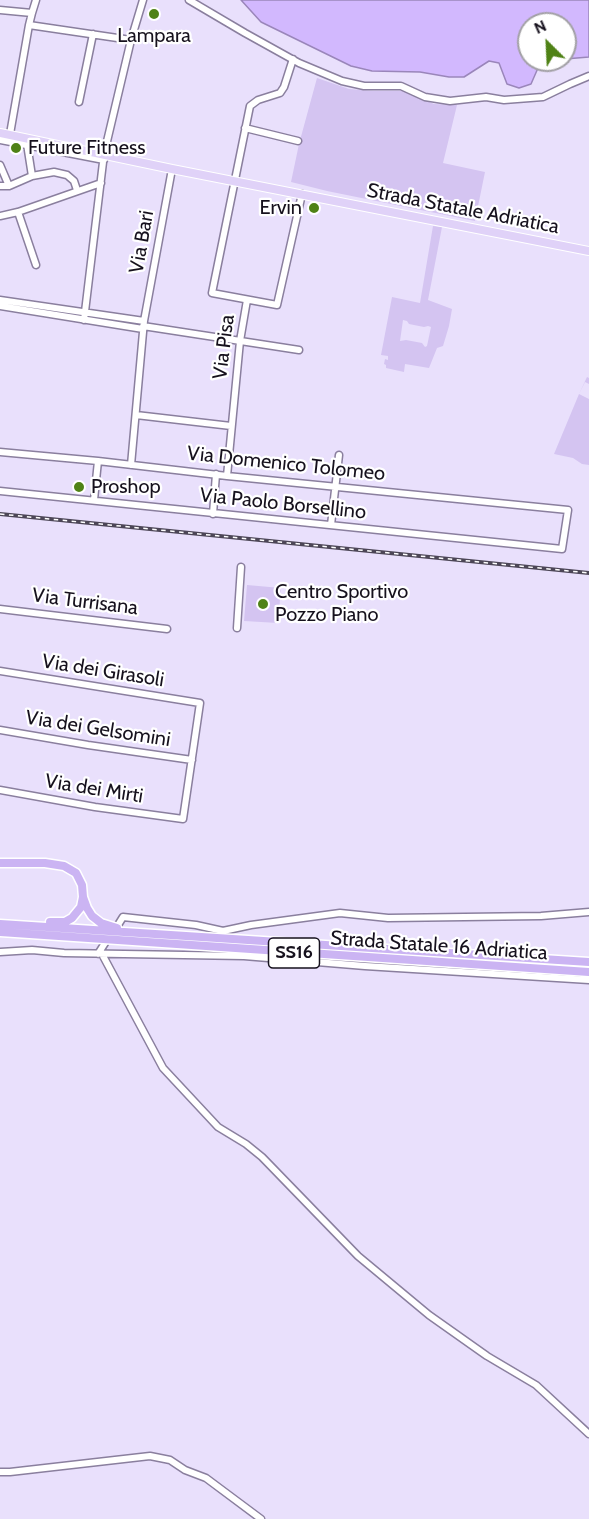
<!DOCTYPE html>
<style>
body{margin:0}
#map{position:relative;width:589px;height:1519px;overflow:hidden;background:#e9e0fc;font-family:Cabin,sans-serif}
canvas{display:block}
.north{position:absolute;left:517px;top:12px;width:60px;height:60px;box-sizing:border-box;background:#fff;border:2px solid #a2a0a5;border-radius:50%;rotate:336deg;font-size:16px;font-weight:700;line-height:24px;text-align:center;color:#16111d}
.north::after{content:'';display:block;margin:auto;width:21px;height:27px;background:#4f8216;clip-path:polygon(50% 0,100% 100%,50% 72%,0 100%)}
</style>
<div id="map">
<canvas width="589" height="1519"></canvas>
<div class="north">N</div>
</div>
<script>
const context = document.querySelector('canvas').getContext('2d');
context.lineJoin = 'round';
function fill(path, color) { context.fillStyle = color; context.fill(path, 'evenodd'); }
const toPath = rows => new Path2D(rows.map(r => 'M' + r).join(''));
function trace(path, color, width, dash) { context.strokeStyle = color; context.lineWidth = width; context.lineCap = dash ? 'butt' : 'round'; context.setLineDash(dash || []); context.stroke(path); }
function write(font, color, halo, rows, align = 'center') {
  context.font = font + ' Cabin,sans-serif'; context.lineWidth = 4.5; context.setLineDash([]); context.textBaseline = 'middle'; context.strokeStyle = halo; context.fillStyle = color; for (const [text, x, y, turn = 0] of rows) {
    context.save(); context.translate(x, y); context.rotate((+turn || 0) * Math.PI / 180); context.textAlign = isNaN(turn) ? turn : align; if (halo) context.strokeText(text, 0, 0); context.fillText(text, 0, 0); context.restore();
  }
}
fill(toPath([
 [317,78,349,89,373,91,404,91,434,104,457,105,443,163,485,172,475,221,327,191,291,182,299,144],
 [433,226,442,227,428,300,452,309,449,326,443,346,437,348,429,368,405,364,404,372,386,368,386,365,384,364,385,359,388,360,388,356,381,355,392,297,420,303],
 [403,320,407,321,409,324,424,327,428,326,431,327,427,346,425,347,422,343,406,340,400,341],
 [587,377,589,378,589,384,585,382,579,394,589,399,589,465,582,464,573,458,554,454,579,394],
 [247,585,281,588,278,623,244,621]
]), '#d4c4f1');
const water = toPath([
 [241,0,589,0,589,57,565,59,565,24,529,24,529,60,555,60,545,61,538,68,531,84,519,88,507,84,499,63,489,61,464,77,449,77,420,72,372,71,351,66,261,22,241,0]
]);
fill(water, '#d2b8fe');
trace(water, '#9a86ba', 1.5);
const minor = toPath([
 [189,0,245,33,299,63,342,81,364,86,401,86,425,97,450,101,486,97,504,100,543,97,570,84,589,76],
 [0,10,32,13,29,25,131,40],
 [32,13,36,0],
 [293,59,284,87,280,93,258,100,250,106,212,293,277,305,302,194],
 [79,102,93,34],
 [245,128,298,141],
 [10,134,29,25],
 [0,140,104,160],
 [27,144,32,176],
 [0,165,9,186],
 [0,186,9,186,32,176,54,172,67,175,74,181,77,190],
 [18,212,36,265],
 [0,216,18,212,101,183],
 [0,300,144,321],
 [0,306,143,329],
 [84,320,104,154,131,40,143,0],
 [143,326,299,350],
 [136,415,231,426],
 [0,452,98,461,227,476,568,510,562,549,0,491],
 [131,465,144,321,172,169],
 [227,476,240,341,247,300],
 [94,500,98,461],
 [213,514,216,474],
 [331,525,339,455],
 [0,609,167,629],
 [237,628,241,567],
 [0,671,200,703,183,819,95,807,0,790],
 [0,730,88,745,192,760],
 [118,925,123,917,196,925,223,931,251,925,340,913,388,918,541,916,589,912],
 [0,952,32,950,64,953,244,956,365,966,589,980],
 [98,954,105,943],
 [102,954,163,1068,218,1127,246,1144,262,1157,358,1256,429,1315,487,1356,536,1385,589,1434],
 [0,1472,10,1472,150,1456,170,1460,185,1470,206,1478,261,1519]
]);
const major = toPath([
 [0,133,172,169,589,251]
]);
const highway = toPath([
 [0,863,45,863,64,866,76,873,82,885,83,897,87,908,92,916,101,923,117,928],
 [50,922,65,922,72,918,81,907,83,897],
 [0,924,589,962],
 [0,932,589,972]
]);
trace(minor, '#8a7f9e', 9);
trace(major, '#fff', 10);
trace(highway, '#fff', 11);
trace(minor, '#fff', 6);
trace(major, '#e0d2f8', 8);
trace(highway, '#cbb4f3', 8);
const rail = toPath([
 [0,514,589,573]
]);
trace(rail, '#4c4656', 4);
trace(rail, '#fff', 1.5, [4.5]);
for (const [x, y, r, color] of [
 [154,14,6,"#4f8216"],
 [16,148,6,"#4f8216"],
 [314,208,6,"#4f8216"],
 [79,487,6,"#4f8216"],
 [263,604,6,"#4f8216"]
]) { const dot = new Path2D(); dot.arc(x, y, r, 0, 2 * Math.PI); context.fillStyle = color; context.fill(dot); trace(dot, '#fff', 2); }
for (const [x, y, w] of [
 [294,953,51]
]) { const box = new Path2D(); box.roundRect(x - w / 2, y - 15, w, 30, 4.5); context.fillStyle = '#fff'; context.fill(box); trace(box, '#16111d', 1.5); }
write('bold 18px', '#16111d', null, [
 ["SS16",294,953]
]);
write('20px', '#16111d', '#fff', [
 ["Lampara",154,36,"center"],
 ["Future Fitness",28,148],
 ["Ervin",302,208,"right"],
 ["Proshop",91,487],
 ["Centro Sportivo",275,592],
 ["Pozzo Piano",275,615]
], 'left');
write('20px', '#16111d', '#fff', [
 ["Strada Statale Adriatica",463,209,11],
 ["Via Bari",142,242,-80],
 ["Via Pisa",224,347,-83],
 ["Via Domenico Tolomeo",286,464,6],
 ["Via Paolo Borsellino",283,504,6],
 ["Via Turrisana",85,602,7],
 ["Via dei Girasoli",103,671,9],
 ["Via dei Gelsomini",98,729,9],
 ["Via dei Mirti",94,789,9],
 ["Strada Statale 16 Adriatica",439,946,4]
]);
</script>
